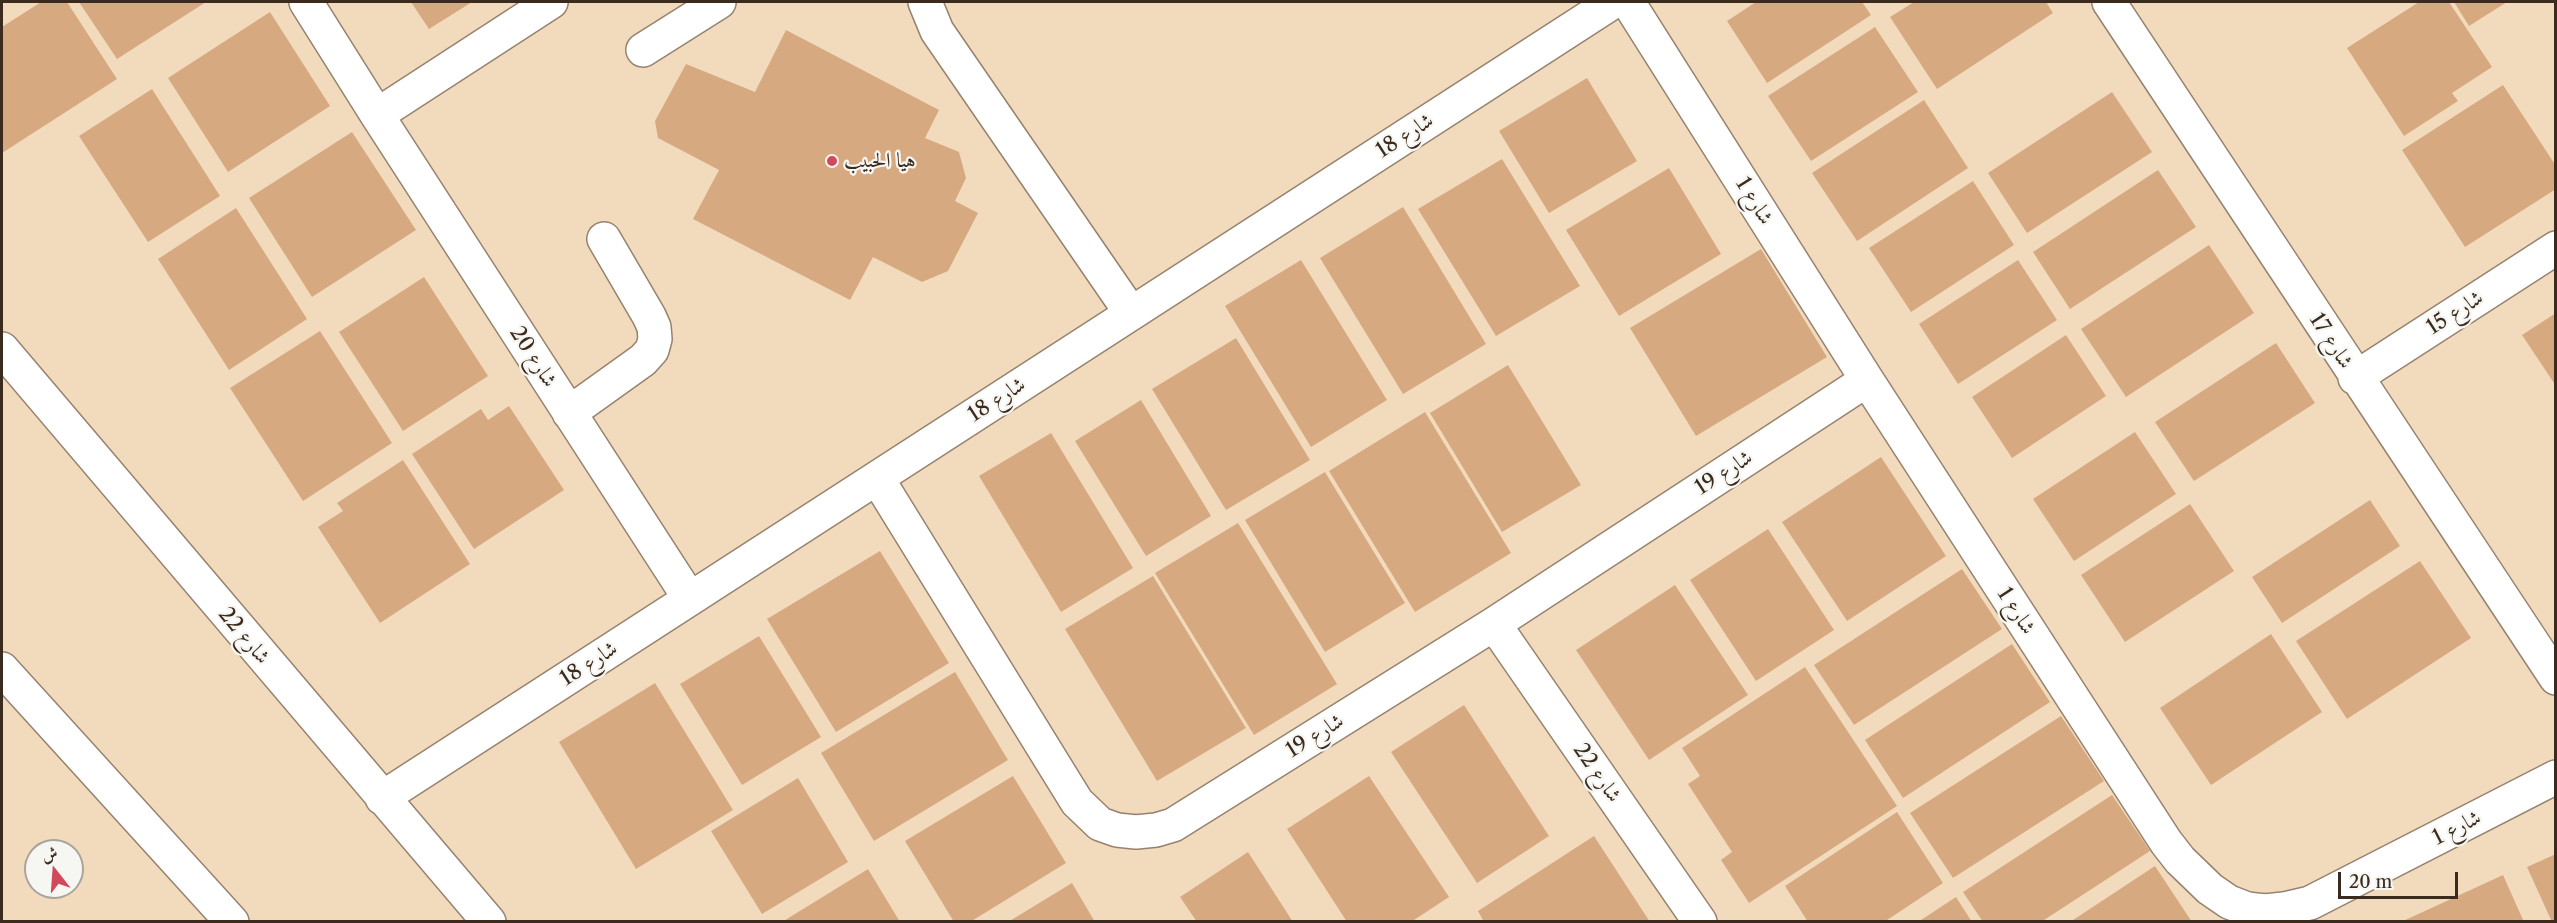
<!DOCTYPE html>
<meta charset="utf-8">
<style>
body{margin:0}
#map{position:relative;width:2557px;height:923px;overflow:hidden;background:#f2dbbd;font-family:"Libre Caslon Text",Amiri,serif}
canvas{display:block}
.frame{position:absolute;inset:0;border:3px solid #3b2a1e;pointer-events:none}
.north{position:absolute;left:24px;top:839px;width:60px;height:60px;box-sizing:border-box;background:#f6f6f2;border:2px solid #aba49d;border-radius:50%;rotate:343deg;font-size:16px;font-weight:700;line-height:24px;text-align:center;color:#3b2a1e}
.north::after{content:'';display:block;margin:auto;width:21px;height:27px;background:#d1495b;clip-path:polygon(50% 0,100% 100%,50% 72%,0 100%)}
.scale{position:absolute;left:2338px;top:872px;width:120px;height:27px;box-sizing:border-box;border:3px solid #3b2a1e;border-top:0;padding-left:8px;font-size:18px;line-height:21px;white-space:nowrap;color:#3b2a1e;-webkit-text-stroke:4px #f6f6f2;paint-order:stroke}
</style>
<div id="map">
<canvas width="2557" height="923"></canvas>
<div class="frame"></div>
<div class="north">ش</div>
<div class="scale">20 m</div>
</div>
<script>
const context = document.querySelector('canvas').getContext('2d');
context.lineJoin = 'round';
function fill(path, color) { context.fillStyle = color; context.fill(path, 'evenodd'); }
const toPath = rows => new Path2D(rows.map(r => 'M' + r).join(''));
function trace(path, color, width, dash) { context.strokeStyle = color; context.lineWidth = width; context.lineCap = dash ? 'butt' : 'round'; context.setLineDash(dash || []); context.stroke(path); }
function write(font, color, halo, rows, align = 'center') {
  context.font = font + ' "Libre Caslon Text",Amiri,serif'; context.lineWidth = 4.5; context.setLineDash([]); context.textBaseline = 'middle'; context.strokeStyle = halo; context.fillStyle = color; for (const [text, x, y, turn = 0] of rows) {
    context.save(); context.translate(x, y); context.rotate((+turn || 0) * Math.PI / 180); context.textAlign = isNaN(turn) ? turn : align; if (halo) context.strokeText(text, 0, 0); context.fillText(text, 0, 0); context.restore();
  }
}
fill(toPath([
 [41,2,67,2,117,79,2,153,2,27],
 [79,2,206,2,117,59],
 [411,2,472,2,429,29],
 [1756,2,1862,2,1871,15,1767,83,1727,21],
 [1914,2,2046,2,2053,13,1937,89,1890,17],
 [2419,2,2449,2,2492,67,2452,93,2458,101,2404,136,2347,48],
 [2454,2,2507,2,2469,26],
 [270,12,330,106,228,172,168,78],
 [1875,27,1918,92,1811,161,1768,96],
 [786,30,939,110,925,138,959,152,966,178,955,201,978,213,948,271,922,282,873,257,850,300,693,219,719,170,658,138,655,121,686,64,755,92],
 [1587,78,1637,161,1549,213,1499,131],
 [2503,85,2556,166,2556,189,2465,247,2402,150],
 [152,89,220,196,148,242,79,136],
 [2112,92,2152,152,2027,233,1988,173],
 [1924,100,1968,168,1857,241,1812,173],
 [352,132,416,230,312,297,249,198],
 [1502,159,1580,286,1496,336,1418,209],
 [1669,168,1721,254,1619,316,1566,230],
 [2158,170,2196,227,2070,309,2033,252],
 [1973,181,2014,245,1911,312,1869,248],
 [1403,207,1486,344,1403,394,1320,258],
 [236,208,307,319,229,370,158,259],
 [2209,245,2254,313,2126,397,2081,329],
 [1761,249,1827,357,1696,436,1630,328],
 [1301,260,1387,400,1311,447,1225,306],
 [2018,260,2057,320,1958,384,1919,324],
 [424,277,488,376,403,431,339,332],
 [2556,313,2556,386,2522,335],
 [320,331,392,443,303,501,230,388],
 [2066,335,2106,396,2012,458,1972,397],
 [1236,338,1310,460,1226,510,1152,389],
 [2276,343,2315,403,2194,481,2155,422],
 [1508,365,1581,485,1502,532,1430,413],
 [1141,400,1211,516,1146,556,1075,441],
 [509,406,564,490,474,549,412,454,481,409,488,420],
 [1425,412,1511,553,1415,612,1329,471],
 [2135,432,2176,494,2074,561,2033,499],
 [1051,433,1133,568,1061,612,979,476],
 [1881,457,1946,556,1847,621,1782,522],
 [403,460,470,564,380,623,318,527,343,511,337,503],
 [1325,472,1405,603,1325,652,1245,520],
 [2370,500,2400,546,2282,623,2252,577],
 [2190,504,2234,571,2125,642,2081,575],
 [1238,523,1337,684,1254,735,1155,573],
 [1768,529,1834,630,1756,681,1690,580],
 [880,551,949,663,836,732,767,619],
 [2420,561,2471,638,2347,719,2296,641],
 [1962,569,2002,629,1854,725,1814,665],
 [1153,576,1246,728,1157,781,1065,629],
 [1675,585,1748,695,1649,760,1576,650],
 [2271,634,2322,712,2211,785,2160,708],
 [759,636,821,737,742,785,680,684],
 [2012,644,2050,702,1903,798,1865,740],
 [1805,667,1897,806,1749,903,1721,860,1732,852,1688,784,1700,776,1682,748],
 [955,672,1008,760,874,841,821,753],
 [655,683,733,810,636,869,559,742],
 [1464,705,1549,836,1477,883,1391,752],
 [2061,716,2104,781,1953,878,1910,813],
 [1013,776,1066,863,970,922,954,922,905,841],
 [1369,776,1449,897,1411,922,1347,922,1287,829],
 [798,778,848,862,762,914,711,831],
 [2112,795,2150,851,2041,922,1983,922,1963,892],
 [1897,812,1943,883,1884,922,1808,922,1785,886],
 [1594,836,1650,922,1484,922,1478,911],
 [1248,852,1293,922,1197,922,1180,897],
 [2556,854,2556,922,2552,922,2527,867],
 [2155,866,2192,922,2070,922],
 [868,869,900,922,782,922],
 [2503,875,2524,922,2401,922],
 [1072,883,1095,922,1008,922],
 [1956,897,1972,922,1918,922]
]), '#d7a980');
const minor = toPath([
 [306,2,377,115,690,599],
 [925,2,937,31,1131,313],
 [1628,2,1867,380,2166,842,2180,860,2210,889,2229,902,2247,909,2265,911,2284,909,2310,903,2556,777],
 [2109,2,2556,678],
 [643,50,719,2],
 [377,115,551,2],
 [2,349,489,922],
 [2355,378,2556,248],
 [569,413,643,360,652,350,655,339,654,327,649,316,604,239],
 [877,478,1077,802,1100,824,1117,830,1136,832,1156,830,1173,825,1494,624,1867,380],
 [1494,624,1700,922],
 [382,798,1613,2]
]);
const highway = toPath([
 [2,669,232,922]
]);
trace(minor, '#96826e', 36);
trace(highway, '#96826e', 36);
trace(minor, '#fff', 33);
trace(highway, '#fff', 33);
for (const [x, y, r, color] of [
 [832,161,6,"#d1495b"]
]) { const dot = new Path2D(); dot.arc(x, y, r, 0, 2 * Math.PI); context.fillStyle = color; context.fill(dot); trace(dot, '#f6f6f2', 2); }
write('21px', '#3b2a1e', '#f6f6f2', [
 ["شارع 18",1405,136,-33],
 ["شارع 1",1754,201,58],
 ["شارع 15",2455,313,-33],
 ["شارع 17",2331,341,57],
 ["شارع 20",533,357,57],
 ["شارع 18",997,400,-33],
 ["شارع 19",1724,473,-33],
 ["شارع 1",2016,611,57],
 ["شارع 22",244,636,50],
 ["شارع 18",589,664,-33],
 ["شارع 19",1315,736,-32],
 ["شارع 22",1597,773,55],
 ["شارع 1",2457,828,-27]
]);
write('21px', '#3b2a1e', '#f6f6f2', [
 ["هيا الحبيب",844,161]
], 'left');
</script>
